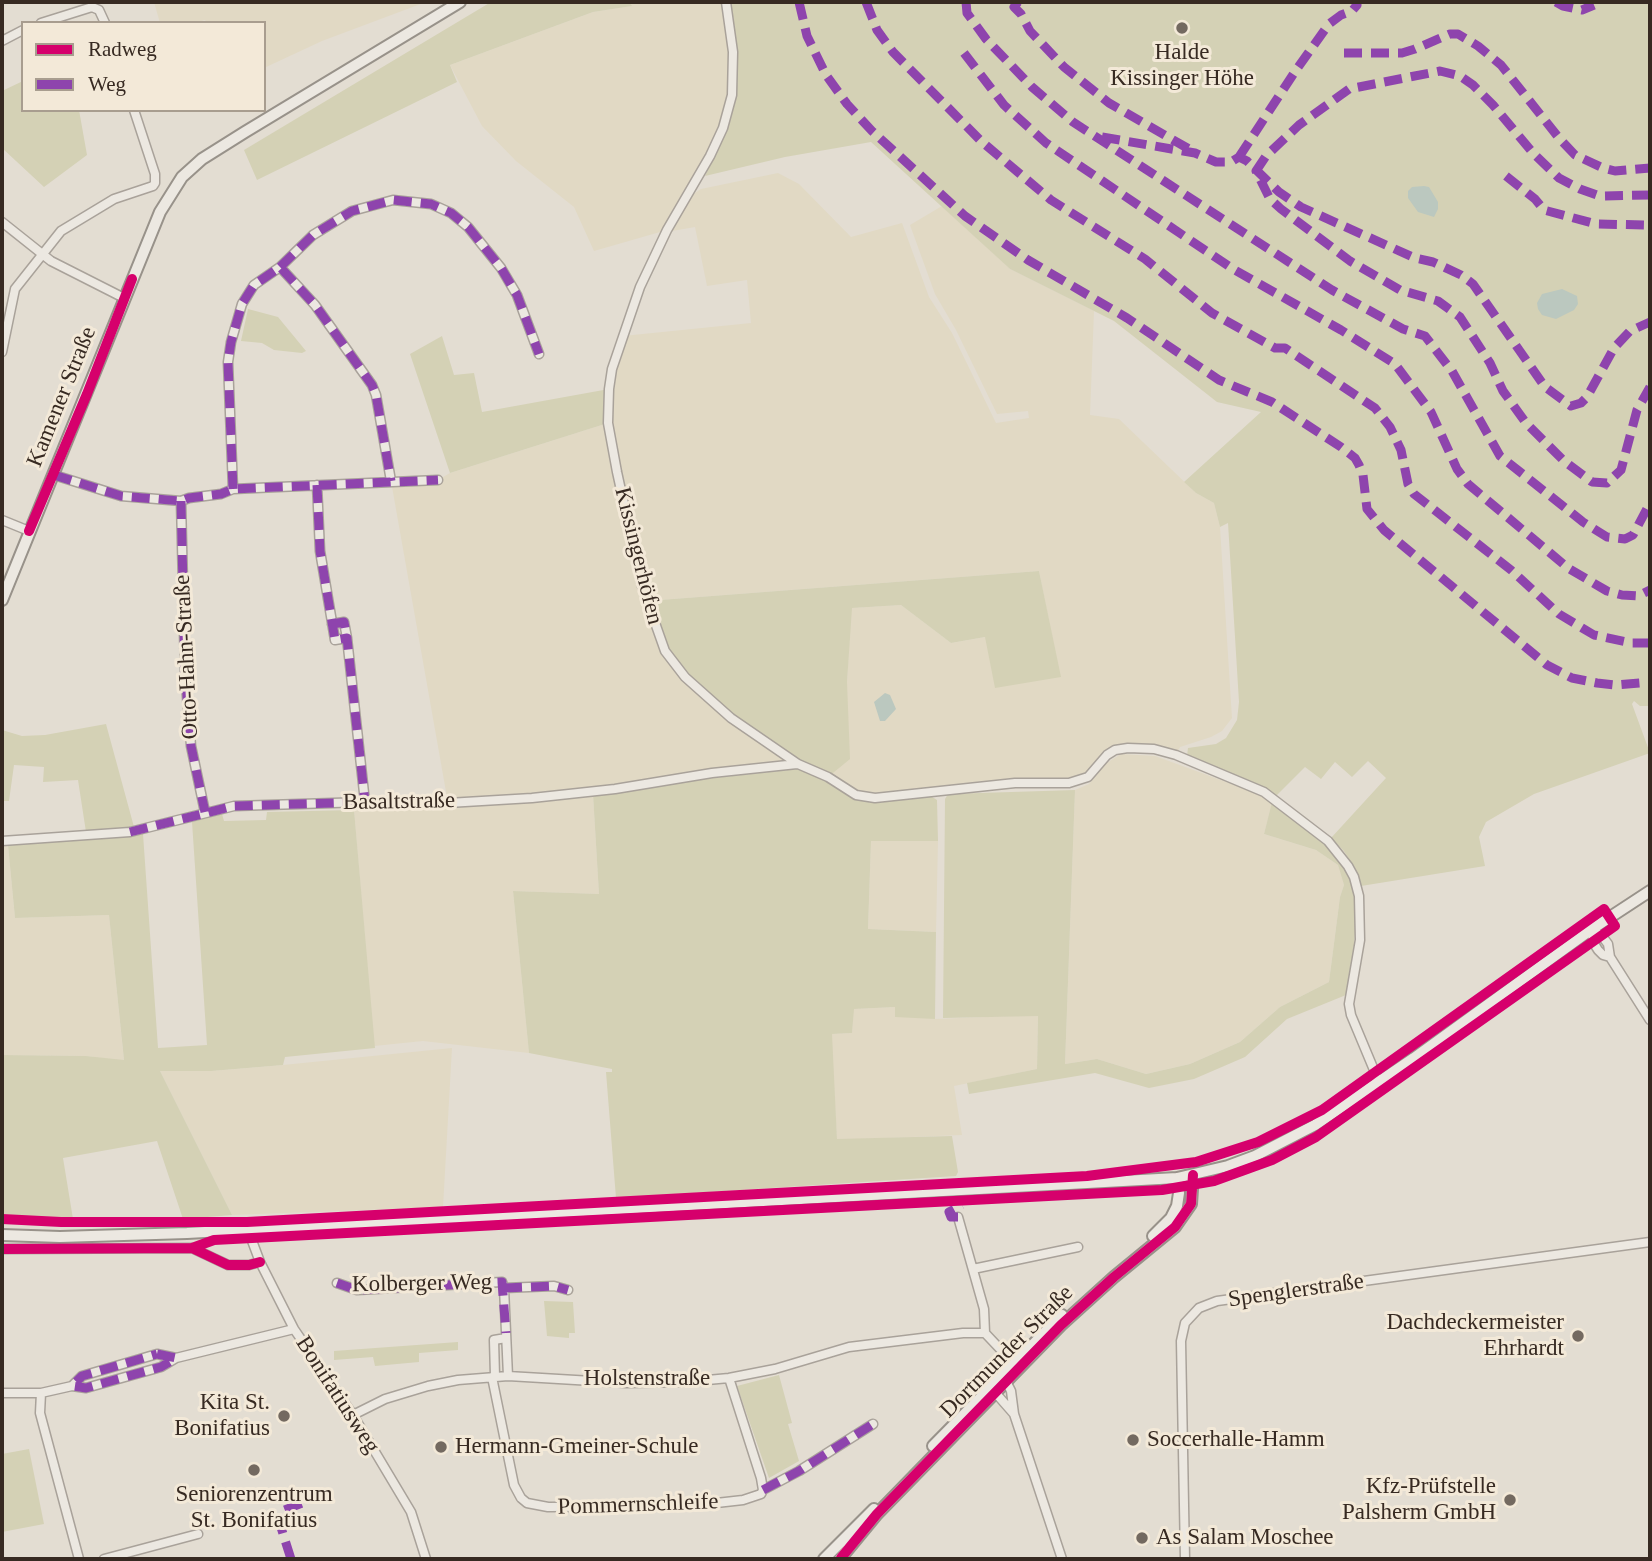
<!DOCTYPE html>
<meta charset="utf-8">
<style>
body{margin:0}
#map{position:relative;width:1652px;height:1561px;overflow:hidden;background:#e3ddd2;font-family:"Times New Roman",serif}
canvas{display:block}
.frame{position:absolute;inset:0;border:4px solid #372a22;pointer-events:none}
.legend{position:absolute;left:21px;top:21px;width:245px;height:91px;box-sizing:border-box;background:#f3e9d8;border:2px solid #a89d8f;margin:0;padding:9px 12px;list-style:none;font-size:21px;color:#372a22}
.legend li{display:flex;align-items:center;gap:14px;height:35px}
.legend b{width:35px;border:2px solid #a89d8f}
</style>
<div id="map">
<canvas width="1652" height="1561"></canvas>
<div class="frame"></div>
<ul class="legend">
<li><b style="height:9px;background:#d6006c"></b>Radweg</li>
<li><b style="height:9px;background:#8e44ad"></b>Weg</li>
</ul>
</div>
<script>
const context = document.querySelector('canvas').getContext('2d');
context.lineJoin = 'round';
function fill(path, color) { context.fillStyle = color; context.fill(path, 'evenodd'); }
const toPath = rows => new Path2D(rows.map(r => 'M' + r).join(''));
function trace(path, color, width, dash) { context.strokeStyle = color; context.lineWidth = width; context.lineCap = dash ? 'butt' : 'round'; context.setLineDash(dash || []); context.stroke(path); }
function write(font, color, halo, rows, align = 'center') {
  context.font = font + ' "Times New Roman",serif'; context.lineWidth = 6; context.setLineDash([]); context.textBaseline = 'middle'; context.strokeStyle = halo; context.fillStyle = color; for (const [text, x, y, turn = 0] of rows) {
    context.save(); context.translate(x, y); context.rotate((+turn || 0) * Math.PI / 180); context.textAlign = isNaN(turn) ? turn : align; if (halo) context.strokeText(text, 0, 0); context.fillText(text, 0, 0); context.restore();
  }
}
fill(toPath([
 [154,2,426,2,322,41,264,68,264,23,207,23,205,20,194,23,160,23],
 [629,2,722,2,727,16,731,50,730,81,723,118,714,146,667,230,594,251,574,207,516,161,482,126,450,65,593,12,631,6],
 [778,173,799,184,851,237,902,223,929,297,952,333,996,423,1029,418,1028,411,997,414,956,330,935,294,910,225,942,206,1010,269,1094,311,1090,415,1119,419,1196,493,1214,503,1220,527,1231,703,1232,718,1222,731,1211,737,1180,747,1176,755,1154,749,1115,750,1080,781,942,790,875,798,856,795,828,777,847,682,851,608,901,605,951,643,985,637,1060,677,1039,571,647,601,798,764,615,789,448,803,391,481,438,480,450,473,608,423,608,402,623,336,751,323,747,280,707,286,695,227,672,231,690,196,701,189],
 [1121,754,1155,756,1273,799,1264,834,1316,850,1338,865,1344,885,1340,897,1329,982,1280,1007,1240,1042,1190,1064,1146,1074,1097,1059,1065,1064,1075,790,1089,784,1105,764],
 [593,794,599,894,513,891,529,1053,423,1041,374,1046,354,810,447,808],
 [871,841,938,841,936,932,868,929],
 [8,845,15,918,109,915,124,1061,86,1056,2,1055,2,846],
 [895,1007,935,1019,1038,1015,1037,1069,954,1086,962,1135,837,1140,831,1034,852,1033,853,1009],
 [452,1048,443,1207,232,1215,160,1071,211,1071,283,1065]
]), '#e1d9c4');
fill(toPath([
 [491,2,629,2,632,6,593,12,450,65,457,82,257,180,244,150],
 [731,2,1650,2,1650,706,1640,706,1634,701,1632,704,1650,753,1534,794,1486,822,1479,837,1485,866,1361,886,1354,866,1343,850,1331,838,1386,778,1368,761,1352,777,1335,762,1321,779,1305,767,1275,797,1187,756,1188,748,1216,744,1226,738,1237,720,1239,702,1228,523,1220,527,1214,503,1196,493,1184,482,1261,412,1217,402,1114,321,1010,269,871,142,785,157,705,176,727,131,733,101,736,63,735,31],
 [23,81,23,110,79,110,87,155,44,187,2,148,2,91],
 [248,309,278,317,306,351,302,353,274,350,262,343,241,341],
 [442,336,454,375,474,373,482,412,609,389,608,423,450,473,410,354],
 [1039,571,1061,677,995,688,985,637,951,643,901,605,852,608,847,682,850,759,828,777,798,764,731,718,673,664,647,601],
 [106,724,134,827,86,832,78,780,43,782,44,767,14,765,9,801,2,801,2,730,22,736,45,735],
 [797,769,826,780,857,799,872,803,929,795,937,800,938,841,871,841,868,929,936,932,935,1019,895,1017,895,1007,854,1009,852,1033,832,1034,837,1139,952,1136,958,1172,956,1176,616,1198,606,1072,612,1072,612,1069,529,1053,513,891,599,894,593,794,677,782],
 [1075,790,1065,1064,1097,1059,1146,1074,1190,1064,1240,1042,1280,1007,1329,982,1340,897,1344,885,1338,865,1316,850,1264,834,1272,802,1327,844,1348,870,1354,888,1357,905,1354,945,1346,995,1287,1019,1245,1057,1194,1079,1149,1088,1095,1073,969,1094,967,1083,1037,1069,1038,1016,943,1018,945,799,948,794],
 [354,810,375,1048,285,1057,283,1065,211,1071,160,1071,232,1215,183,1219,157,1141,63,1158,73,1219,2,1216,2,1055,86,1056,124,1060,109,915,15,918,8,845,143,834,158,1048,207,1045,192,822,222,814,224,821,266,820,267,812],
 [544,1301,573,1302,575,1333,569,1333,569,1338,547,1336],
 [458,1342,458,1350,419,1353,419,1362,375,1366,373,1357,334,1360,334,1351],
 [779,1375,792,1423,788,1424,799,1461,769,1478,737,1386],
 [29,1449,44,1524,2,1532,2,1454]
]), '#d4d1b5');
fill(toPath([
 [1424,186,1429,187,1438,202,1438,209,1434,217,1418,212,1408,198,1408,191,1412,187],
 [1562,289,1577,296,1578,304,1574,310,1556,319,1542,315,1538,309,1537,303,1542,294],
 [885,693,890,695,896,709,885,721,880,721,874,702]
]), '#bbc8bf');
const minor = toPath([
 [726,2,733,52,732,95,723,128,710,156,667,230,640,287,612,369,609,389,608,423,617,472,642,586,665,651,685,677,731,718,798,764,828,777,856,795,875,798,1015,783,1069,783,1088,777,1107,755,1115,750,1128,748,1154,749,1176,755,1264,792,1328,841,1348,866,1354,877,1359,896,1360,940,1349,1004,1351,1015,1379,1082],
 [41,23,92,7,99,10,105,23],
 [2,41,23,30],
 [2,222,51,261,124,298],
 [280,267,313,235,352,211,393,200,431,204,451,213,468,227,501,268,517,295,539,354],
 [2,352,15,289,61,231,114,199,153,186,155,183,155,174,134,110],
 [54,475,121,496,181,501,189,498,221,494,233,489,438,480],
 [317,485,320,551,335,640,347,638,365,802],
 [233,489,228,362,231,342,242,304,254,285,280,267,315,305,372,385,376,395,391,481],
 [181,501,185,672,191,746,205,812],
 [2,520,29,531],
 [332,624,344,622,347,638],
 [2,841,130,832,234,806,431,800,448,803,532,798,615,789,712,773,797,764],
 [1592,929,1602,936,1608,944,1610,957,1650,1020],
 [1592,929,1593,942,1598,950,1603,955,1610,957],
 [958,1217,984,1309,985,1333,1002,1351,1021,1356],
 [248,1230,260,1262,294,1329,353,1415,411,1512,426,1559],
 [2,1249,192,1248,228,1265,249,1265,260,1262],
 [973,1269,1078,1247],
 [337,1283,357,1290,502,1282,504,1288,508,1376],
 [504,1288,554,1286,568,1290],
 [1002,1351,1002,1359,1007,1369],
 [157,1354,176,1358,161,1367,118,1379,86,1388,72,1386,82,1376,157,1354],
 [176,1358,294,1329],
 [495,1376,494,1340,506,1338],
 [492,1377,514,1485,521,1498,527,1503,548,1507,690,1506,743,1500,761,1494,763,1490,761,1478,729,1378],
 [1004,1377,1011,1391,1014,1414,1062,1559],
 [993,1390,1014,1414],
 [2,1393,41,1393,72,1386],
 [41,1393,40,1413,79,1559],
 [353,1415,385,1399,428,1386,458,1380,508,1376,626,1383,686,1382,729,1378,775,1369,849,1347,963,1333,985,1333],
 [763,1490,799,1471,873,1424],
 [104,1559,198,1534],
 [1185,1559,1181,1341,1185,1323,1199,1308,1217,1301,1650,1242]
]);
const secondary = toPath([
 [2,600,160,212,182,177,202,159,245,132,460,2],
 [2,1235,60,1237,187,1233,1177,1178,1228,1166,1255,1156,1315,1125,1414,1058,1592,929,1650,891],
 [1153,1236,1171,1218,1177,1206,1179,1193,1177,1178],
 [933,1446,1062,1315],
 [824,1559,874,1509],
 [840,1559,877,1514,1061,1325,1114,1277,1175,1227,1191,1204,1193,1175]
]);
trace(minor, '#a9a29a', 11);
trace(secondary, '#98928a', 14);
trace(minor, '#ece8e1', 8);
trace(secondary, '#ece8e1', 10);
trace(toPath([
 [799,2,807,36,826,75,847,104,872,131,965,216,1028,260,1127,318,1219,380,1272,402,1341,447,1355,458,1359,465,1363,475,1367,509,1384,530,1547,665,1572,678,1597,683,1615,685,1650,682],
 [866,2,877,30,893,52,981,141,1051,200,1145,259,1212,313,1275,348,1285,348,1375,408,1390,427,1401,450,1408,484,1414,494,1511,570,1559,614,1594,635,1632,643,1650,643],
 [966,2,967,13,986,39,1032,87,1073,122,1332,290,1403,329,1425,336,1452,371,1500,456,1583,522,1607,537,1625,539,1633,535,1650,503],
 [1018,2,1014,7,1021,14,1030,31,1064,67,1109,103,1189,149],
 [1556,2,1563,6,1582,10,1594,5],
 [964,53,1004,105,1046,143,1233,269,1341,330,1395,364,1431,412,1457,469,1468,484,1568,568,1607,591,1622,595,1638,596,1650,590],
 [1344,53,1402,53,1415,49,1450,34,1458,34,1478,46,1501,65,1559,138,1575,155,1603,168,1615,171,1650,168],
 [1102,137,1195,153,1216,162,1231,162,1239,157,1247,161,1279,192,1301,207,1415,258,1433,262,1461,275,1473,284,1545,387,1571,406,1581,403,1587,397,1614,348,1630,331,1650,322],
 [1239,157,1296,70,1329,24,1341,15,1352,11,1357,5,1355,2],
 [1506,176,1535,199,1544,210,1596,224,1650,225],
 [1650,195,1600,196,1580,189,1559,178,1533,153,1493,105,1473,85,1460,76,1440,71,1349,89,1299,125,1266,156,1256,171,1270,199,1281,209,1350,261,1400,290,1438,301,1460,317,1490,363,1503,391,1526,423,1564,461,1592,482,1607,483,1621,470,1637,410,1650,387],
 [280,267,313,235,352,211,393,200,431,204,451,213,468,227,501,268,517,295,539,354],
 [54,475,121,496,181,501,189,498,221,494,233,489,438,480],
 [317,485,320,551,335,640,347,638,365,802],
 [233,489,228,362,231,342,242,304,254,285,280,267,315,305,372,385,376,395,391,481],
 [181,501,185,672,191,746,205,812],
 [332,624,344,622,347,638],
 [130,832,234,806,431,800],
 [958,1217,951,1217,949,1212,962,1205],
 [337,1283,357,1290,502,1282,506,1333],
 [504,1288,554,1286,568,1290],
 [157,1354,176,1358,161,1367,118,1379,86,1388,72,1386,82,1376,157,1354],
 [763,1490,799,1471,873,1424],
 [291,1559,278,1518,282,1511,305,1502]
]), '#8e44ad', 9, [18, 9]);
trace(toPath([
 [29,531,87,394,132,279],
 [2,1219,61,1222,247,1222,1087,1176,1196,1162,1258,1142,1322,1110,1604,909,1615,926,1316,1137,1272,1160,1214,1181,1162,1190,214,1240,192,1248],
 [2,1249,192,1248,228,1265,249,1265,260,1262],
 [841,1558,877,1514,1061,1325,1114,1277,1175,1227,1191,1204,1193,1175]
]), '#d6006c', 10);
for (const [x, y, r, color] of [
 [1182,28,7,"#736960"],
 [1578,1336,7,"#736960"],
 [284,1416,7,"#736960"],
 [1133,1440,7,"#736960"],
 [441,1447,7,"#736960"],
 [254,1470,7,"#736960"],
 [1510,1500,7,"#736960"],
 [1142,1538,7,"#736960"]
]) { const dot = new Path2D(); dot.arc(x, y, r, 0, 2 * Math.PI); context.fillStyle = color; context.fill(dot); trace(dot, '#f3e9d8', 2.5); }
write('23px', '#372a22', '#f3e9d8', [
 ["Halde",1182,53,"center"],
 ["Kissinger Höhe",1182,79,"center"],
 ["Dachdeckermeister",1564,1323],
 ["Ehrhardt",1564,1349],
 ["Kita St.",270,1403],
 ["Bonifatius",270,1429],
 ["Soccerhalle-Hamm",1147,1440,"left"],
 ["Hermann-Gmeiner-Schule",455,1447,"left"],
 ["Kfz-Prüfstelle",1496,1487],
 ["Palsherm GmbH",1496,1513],
 ["Seniorenzentrum",254,1495,"center"],
 ["St. Bonifatius",254,1521,"center"],
 ["As Salam Moschee",1156,1538,"left"]
], 'right');
write('23px', '#372a22', '#f3e9d8', [
 ["Kamener Straße",62,397,-68],
 ["Kissingerhöfen",638,556,76],
 ["Otto-Hahn-Straße",187,657,-93],
 ["Basaltstraße",399,802,-1],
 ["Kolberger Weg",422,1284,-1],
 ["Spenglerstraße",1296,1291,-8],
 ["Dortmunder Straße",1007,1352,-45],
 ["Holstenstraße",647,1379],
 ["Bonifatiusweg",337,1395,57],
 ["Pommernschleife",638,1505,-2]
]);
</script>
